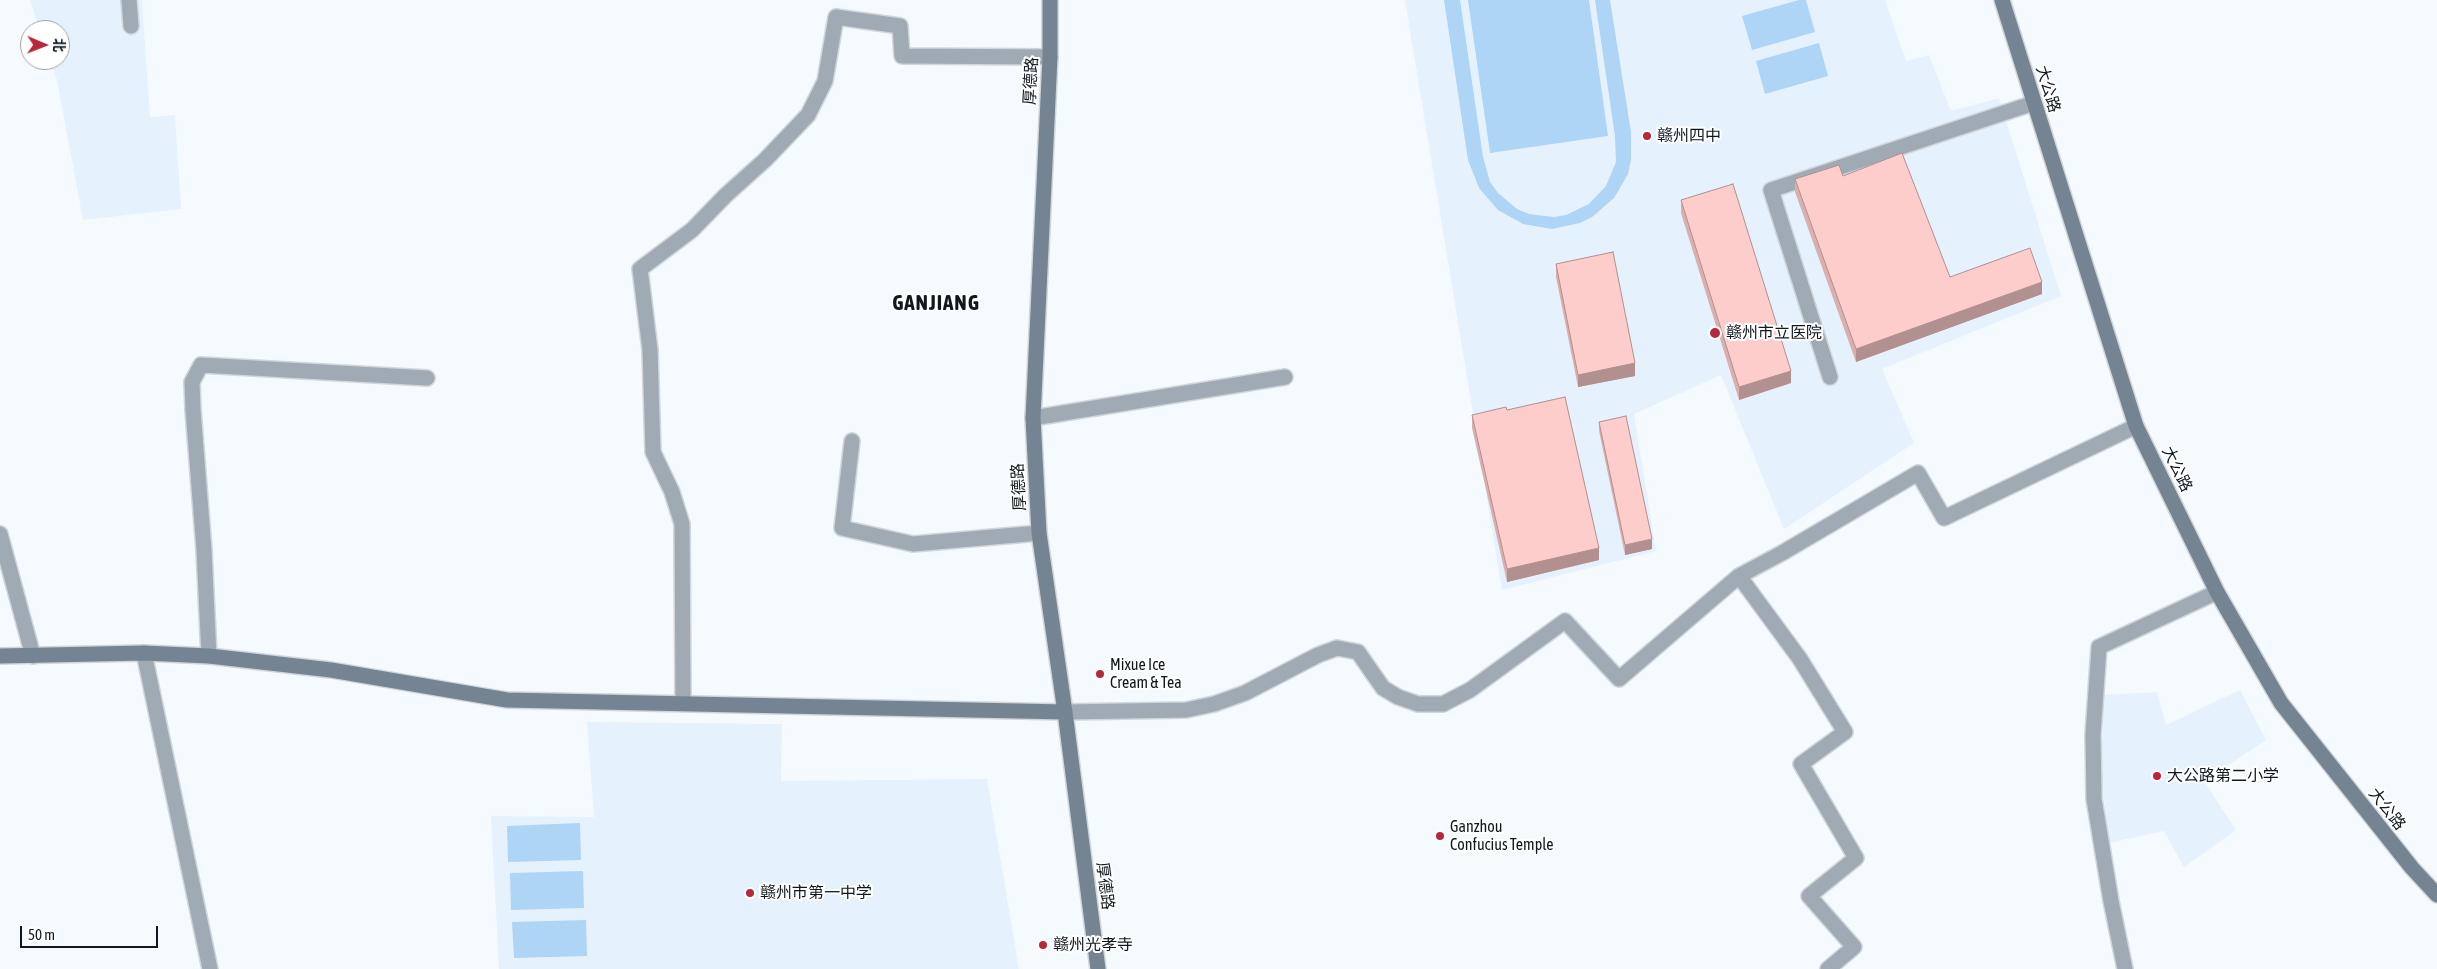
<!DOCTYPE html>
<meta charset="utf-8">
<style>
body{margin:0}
#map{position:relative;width:2437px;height:969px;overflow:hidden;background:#f5fafe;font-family:"Asap Condensed","Noto Sans SC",sans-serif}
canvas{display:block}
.north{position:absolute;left:20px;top:20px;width:50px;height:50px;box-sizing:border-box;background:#fff;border:1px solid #9fa3a6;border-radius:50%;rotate:91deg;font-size:14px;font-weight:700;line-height:20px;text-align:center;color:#0f1820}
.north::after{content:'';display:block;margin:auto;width:18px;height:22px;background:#b8273a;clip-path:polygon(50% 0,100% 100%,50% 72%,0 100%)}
.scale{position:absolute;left:20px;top:926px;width:138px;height:22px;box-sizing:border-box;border:2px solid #0f1820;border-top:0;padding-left:6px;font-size:15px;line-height:18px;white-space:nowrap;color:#0f1820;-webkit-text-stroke:4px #fff;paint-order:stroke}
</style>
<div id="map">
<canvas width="2437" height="969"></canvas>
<div class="north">北</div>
<div class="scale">50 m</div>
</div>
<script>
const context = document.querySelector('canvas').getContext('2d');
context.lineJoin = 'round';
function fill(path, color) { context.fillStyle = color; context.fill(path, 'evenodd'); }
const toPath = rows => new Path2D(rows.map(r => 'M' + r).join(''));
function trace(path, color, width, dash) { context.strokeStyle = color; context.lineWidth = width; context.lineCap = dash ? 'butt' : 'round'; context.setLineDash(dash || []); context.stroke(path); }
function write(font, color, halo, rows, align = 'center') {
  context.font = font + ' "Asap Condensed","Noto Sans SC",sans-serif'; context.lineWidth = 4; context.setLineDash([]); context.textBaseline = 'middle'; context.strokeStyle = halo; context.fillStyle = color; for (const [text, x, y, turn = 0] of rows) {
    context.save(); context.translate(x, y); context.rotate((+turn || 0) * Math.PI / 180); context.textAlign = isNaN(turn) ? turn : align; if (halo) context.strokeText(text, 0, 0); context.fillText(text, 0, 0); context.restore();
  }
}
fill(toPath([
 [30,0,142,0,150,117,175,115,181,209,83,220,57,80,50,60,60,60,60,30,40,30],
 [1405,0,1885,0,1906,61,1929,55,1951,111,1999,98,2061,296,1882,369,1914,443,1784,529,1721,375,1634,414,1656,551,1502,590],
 [2240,690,2266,740,2204,781,2236,830,2184,867,2164,831,2108,843,2101,770,2104,695,2157,692,2166,725],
 [587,722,782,724,781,781,987,779,1019,969,499,969,491,816,594,817]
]), '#e5f2fe');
fill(toPath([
 [1444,0,1460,0,1483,157,1490,182,1498,193,1517,209,1529,214,1554,217,1566,215,1589,204,1606,186,1616,162,1615,136,1595,0,1610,0,1631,132,1631,160,1628,174,1614,198,1592,217,1580,223,1552,229,1523,224,1498,210,1479,188,1468,160],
 [1468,0,1589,0,1608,136,1490,153],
 [1799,0,1806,0,1815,32,1752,50,1742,16],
 [1819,43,1828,76,1765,94,1756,61],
 [580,823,581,860,508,862,507,826],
 [583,871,584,908,511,910,510,873],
 [586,920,587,956,514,958,512,922]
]), '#aed4f6');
const street = toPath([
 [129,0,131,26],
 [1830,377,1771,190,2034,103],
 [1033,418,1285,377],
 [852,441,842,528,913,544,1039,533],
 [0,534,33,656],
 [144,653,210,969],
 [209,656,204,550,193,410,192,382,201,365,427,378],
 [683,702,682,524,672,492,653,452,650,350,640,269,692,230,726,195,765,160,808,115,825,81,836,17,900,26,902,56,1050,57],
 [1065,712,1186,710,1214,704,1245,693,1318,655,1337,648,1358,652,1383,688,1398,697,1418,704,1443,704,1470,690,1565,621,1619,679,1739,576],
 [1828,969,1854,947,1809,896,1856,858,1801,764,1845,732,1800,659,1739,576,1782,553,1918,473,1944,518,2136,426],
 [2125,969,2111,901,2094,799,2093,735,2099,647,2217,592]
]);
const secondary = toPath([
 [1050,0,1050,57,1033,418,1039,533,1065,712,1098,969],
 [2002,0,2136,426,2217,592,2281,703,2412,868,2437,895],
 [0,656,144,653,209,656,331,670,507,700,1065,712]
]);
trace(street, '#d0d6da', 18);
trace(secondary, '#d0d6da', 18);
trace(street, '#a0aab4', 15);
trace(secondary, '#758492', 15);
fill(toPath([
 [1795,179,1950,277,2042,294,1856,362,1795,192],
 [1681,200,1791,383,1739,400,1681,213],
 [1556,264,1635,376,1578,387,1556,277],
 [1507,410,1599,560,1507,582,1472,428,1472,415],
 [1599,422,1652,549,1625,555,1599,431]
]), '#dab0af');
fill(toPath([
 [2042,282,2042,294,1856,362,1856,349],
 [1635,363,1635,376,1578,387,1578,375],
 [1791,371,1791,383,1739,400,1739,387],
 [1652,539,1652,549,1625,555,1625,545],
 [1599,548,1599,560,1507,582,1507,569]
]), '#b1908f');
const building = toPath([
 [1902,153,1950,277,2030,248,2042,282,1856,349,1795,179,1839,165,1843,176,1902,153],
 [1733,184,1791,371,1739,387,1681,200,1733,184],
 [1613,252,1635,363,1578,375,1556,264,1613,252],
 [1565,397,1599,548,1507,569,1472,415,1506,407,1507,410,1565,397],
 [1626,416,1652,539,1625,545,1599,422,1626,416]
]);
fill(building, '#fdcdcc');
trace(building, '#b1908f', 1);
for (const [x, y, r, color] of [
 [1647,136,5,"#b8273a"],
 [1715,333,6,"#b8273a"],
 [1100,674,5,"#b8273a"],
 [2157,776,5,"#b8273a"],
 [1440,836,5,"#b8273a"],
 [750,893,5,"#b8273a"],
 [1043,945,5,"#b8273a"]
]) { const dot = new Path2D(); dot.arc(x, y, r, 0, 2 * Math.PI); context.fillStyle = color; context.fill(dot); trace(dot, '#fff', 2); }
write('16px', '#0f1820', '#fff', [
 ["厚德路",1031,81,-87],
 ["大公路",2048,89,73],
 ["大公路",2177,469,64],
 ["厚德路",1019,487,-93],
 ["大公路",2387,809,52],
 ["厚德路",1105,886,83]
]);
write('16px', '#0f1820', '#fff', [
 ["赣州四中",1657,136],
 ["赣州市立医院",1726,333],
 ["Mixue Ice",1110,665],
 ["Cream & Tea",1110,683],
 ["大公路第二小学",2167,776],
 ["Ganzhou",1450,827],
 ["Confucius Temple",1450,845],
 ["赣州市第一中学",760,893],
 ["赣州光孝寺",1053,945]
], 'left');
context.letterSpacing = '1px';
write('bold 21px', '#0f1820', '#fff', [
 ["GANJIANG",936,303]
]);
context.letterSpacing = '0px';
</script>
